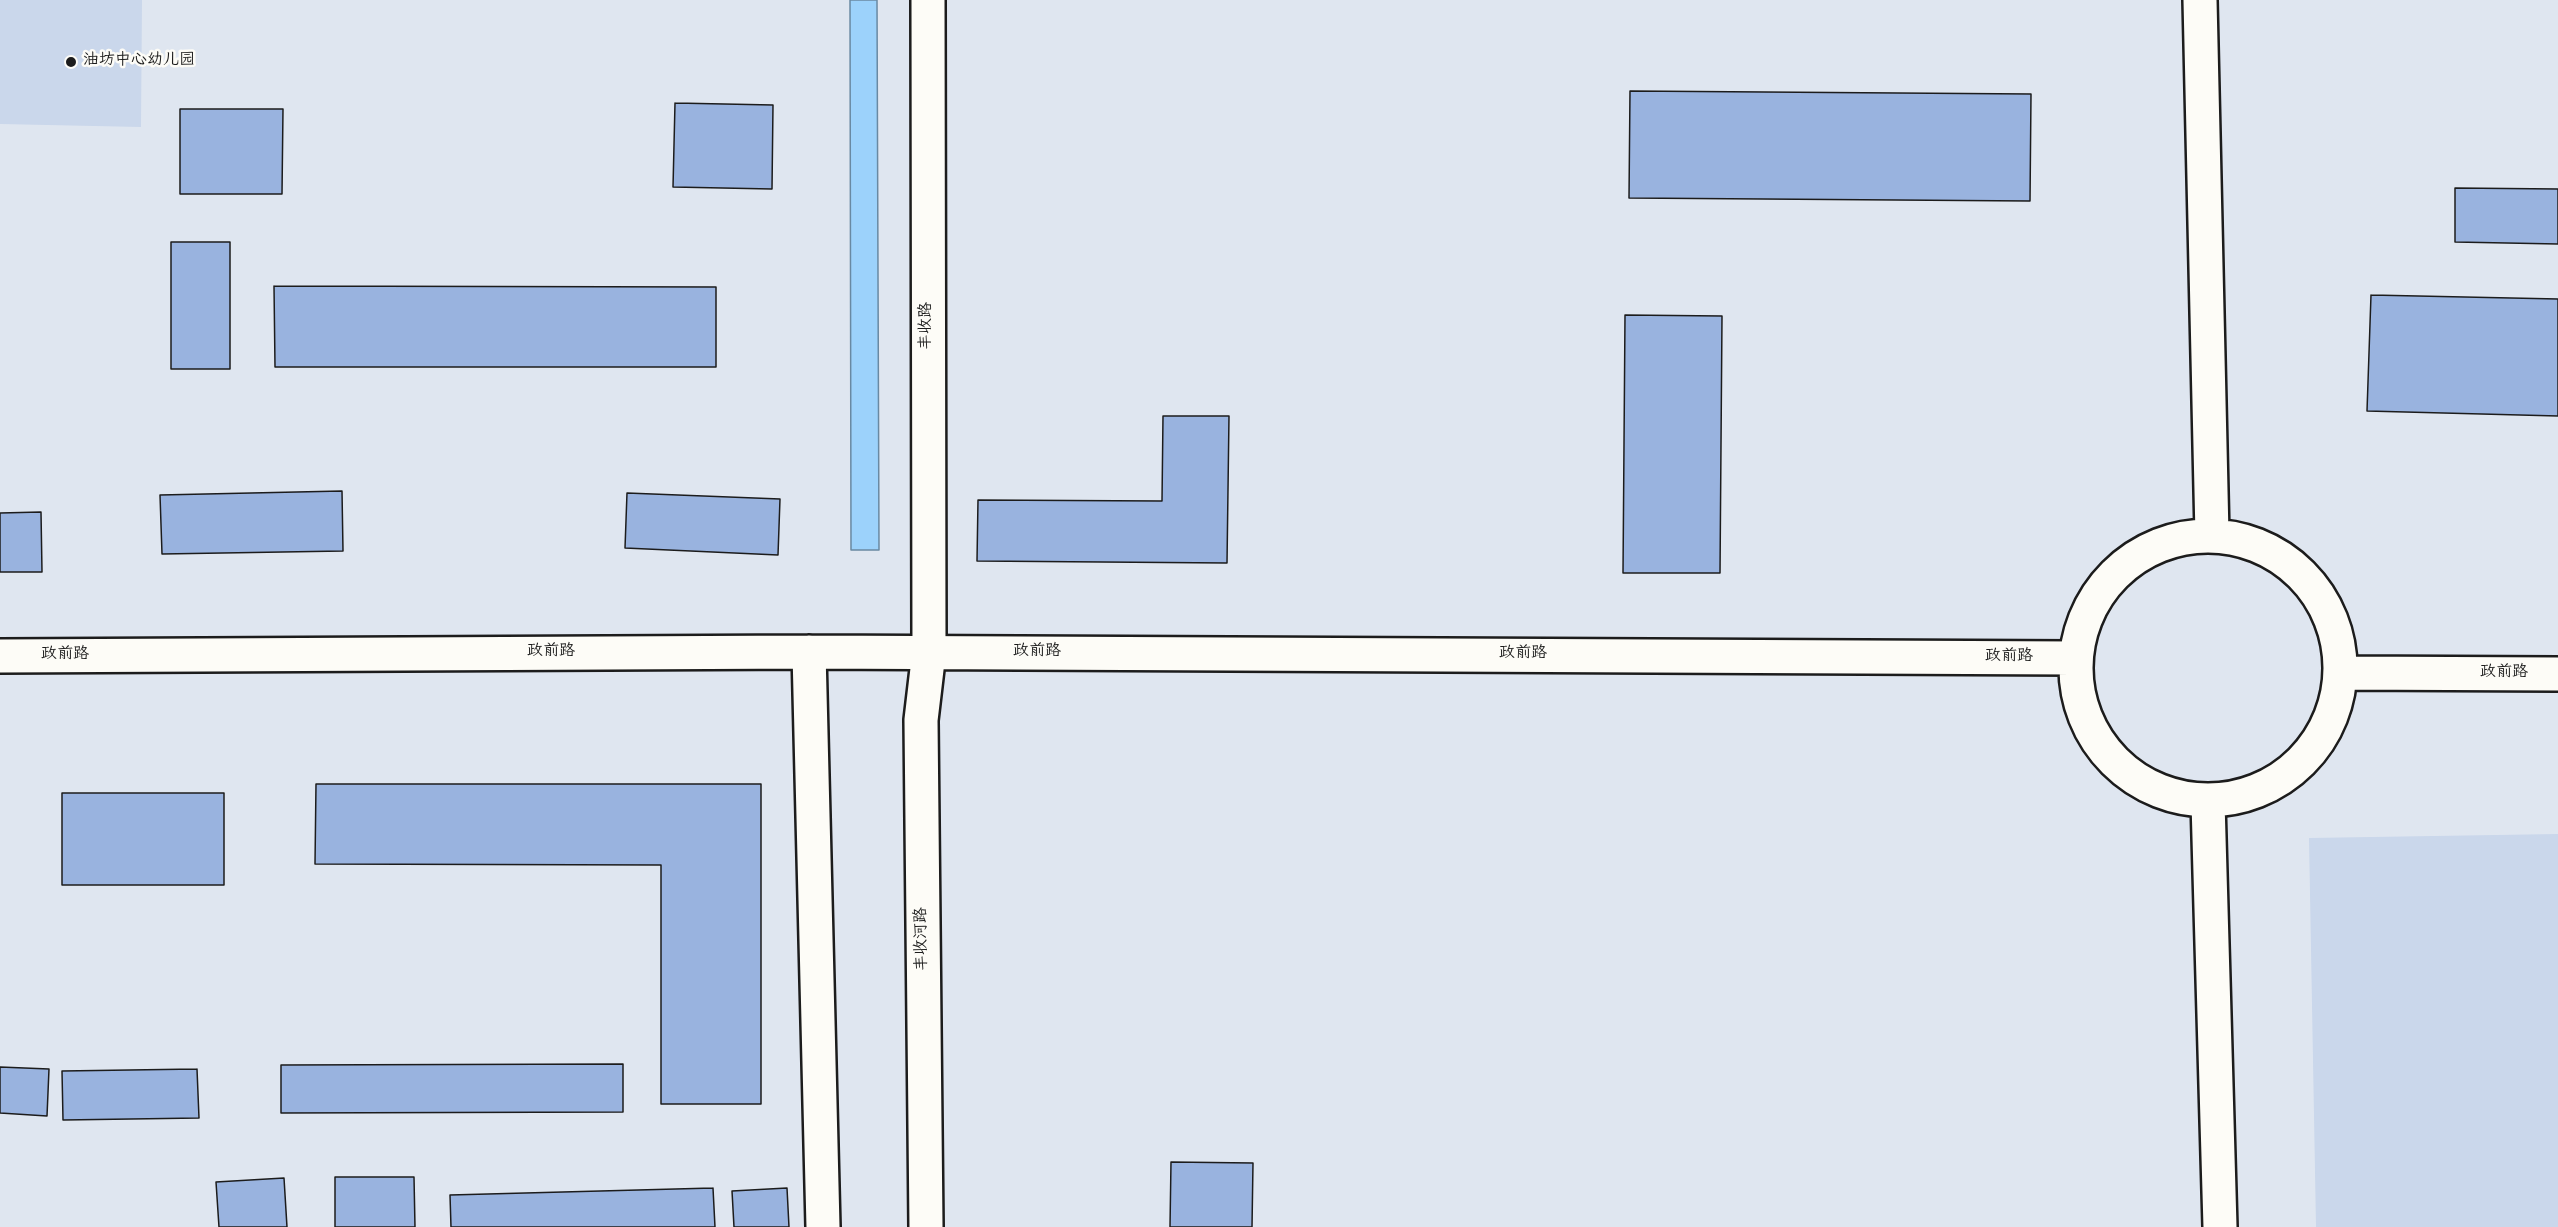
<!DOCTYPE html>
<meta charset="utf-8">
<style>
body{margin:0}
canvas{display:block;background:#dfe6f0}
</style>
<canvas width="2558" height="1227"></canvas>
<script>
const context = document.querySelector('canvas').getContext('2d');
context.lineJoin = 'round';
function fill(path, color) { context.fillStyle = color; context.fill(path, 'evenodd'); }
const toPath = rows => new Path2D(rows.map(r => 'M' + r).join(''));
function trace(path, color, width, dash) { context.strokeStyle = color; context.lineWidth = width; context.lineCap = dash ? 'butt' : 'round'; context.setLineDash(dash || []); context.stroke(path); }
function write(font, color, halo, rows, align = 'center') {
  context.font = font + ' "Gochi Hand","LXGW WenKai TC",sans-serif'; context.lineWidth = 5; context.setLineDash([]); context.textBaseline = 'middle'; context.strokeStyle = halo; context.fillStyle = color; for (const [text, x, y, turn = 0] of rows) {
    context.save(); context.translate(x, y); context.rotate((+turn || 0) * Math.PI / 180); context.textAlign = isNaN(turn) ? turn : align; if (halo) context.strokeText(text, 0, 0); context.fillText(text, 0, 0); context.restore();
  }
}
fill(toPath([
 [0,0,142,0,141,127,0,124],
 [2558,834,2558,1227,2316,1227,2309,838]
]), '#cad7eb');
const water = toPath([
 [850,0,877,0,879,550,851,550,850,0]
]);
fill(water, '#9cd2fb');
trace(water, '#6989a2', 1.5);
const building = toPath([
 [1630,91,2031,94,2030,201,1629,198,1630,91],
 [675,103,773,105,772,189,673,187,675,103],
 [180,109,283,109,282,194,180,194,180,109],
 [2455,188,2558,189,2558,244,2455,242,2455,188],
 [171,242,230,242,230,369,171,369,171,242],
 [274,286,716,287,716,367,275,367,274,286],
 [2371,295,2558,299,2558,416,2367,411,2371,295],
 [1625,315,1722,316,1720,573,1623,573,1625,315],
 [1163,416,1229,416,1227,563,977,561,978,500,1162,501,1163,416],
 [342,491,343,551,162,554,160,495,342,491],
 [627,493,780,499,778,555,625,548,627,493],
 [41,512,42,572,0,572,0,513,41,512],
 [316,784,761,784,761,1104,661,1104,661,865,315,864,316,784],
 [62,793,224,793,224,885,62,885,62,793],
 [623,1064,623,1112,281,1113,281,1065,623,1064],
 [0,1067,49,1069,47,1116,0,1113,0,1067],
 [197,1069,199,1118,63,1120,62,1071,197,1069],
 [1171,1162,1253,1163,1252,1227,1170,1227,1171,1162],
 [335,1177,414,1177,415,1227,335,1227,335,1177],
 [284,1178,287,1227,219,1227,216,1182,284,1178],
 [713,1188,715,1227,451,1227,450,1195,713,1188],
 [787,1188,789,1227,734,1227,732,1191,787,1188]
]);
fill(building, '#99b3df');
trace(building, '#1c1c1c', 1.5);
const street = toPath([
 [928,0,929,652]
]);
const secondary = toPath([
 [2200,0,2212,535],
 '2076 668a132 132 0 1 1 264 0a132 132 0 1 1-264 0Z',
 [809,652,823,1227],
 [0,656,809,652,2074,658],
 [2342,673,2558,674],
 [2208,802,2220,1227],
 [926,1227,921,720,929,652]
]);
trace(street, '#1c1c1c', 38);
trace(secondary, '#1c1c1c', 38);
trace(street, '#fdfcf7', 33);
trace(secondary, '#fdfcf7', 33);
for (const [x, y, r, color] of [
 [71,62,6,"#1c1c1c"]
]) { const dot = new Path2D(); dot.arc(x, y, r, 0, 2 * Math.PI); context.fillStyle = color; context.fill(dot); trace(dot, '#fdfcf7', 2); }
write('16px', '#1c1c1c', '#fdfcf7', [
 ["油坊中心幼儿园",83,62]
], 'left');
write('16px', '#1c1c1c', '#fdfcf7', [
 ["丰收路",928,326,-90],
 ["政前路",551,653],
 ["政前路",1037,653],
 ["政前路",1523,655],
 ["政前路",65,656],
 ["政前路",2009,658],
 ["政前路",2504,674],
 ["丰收河路",923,939,-91]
]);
</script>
